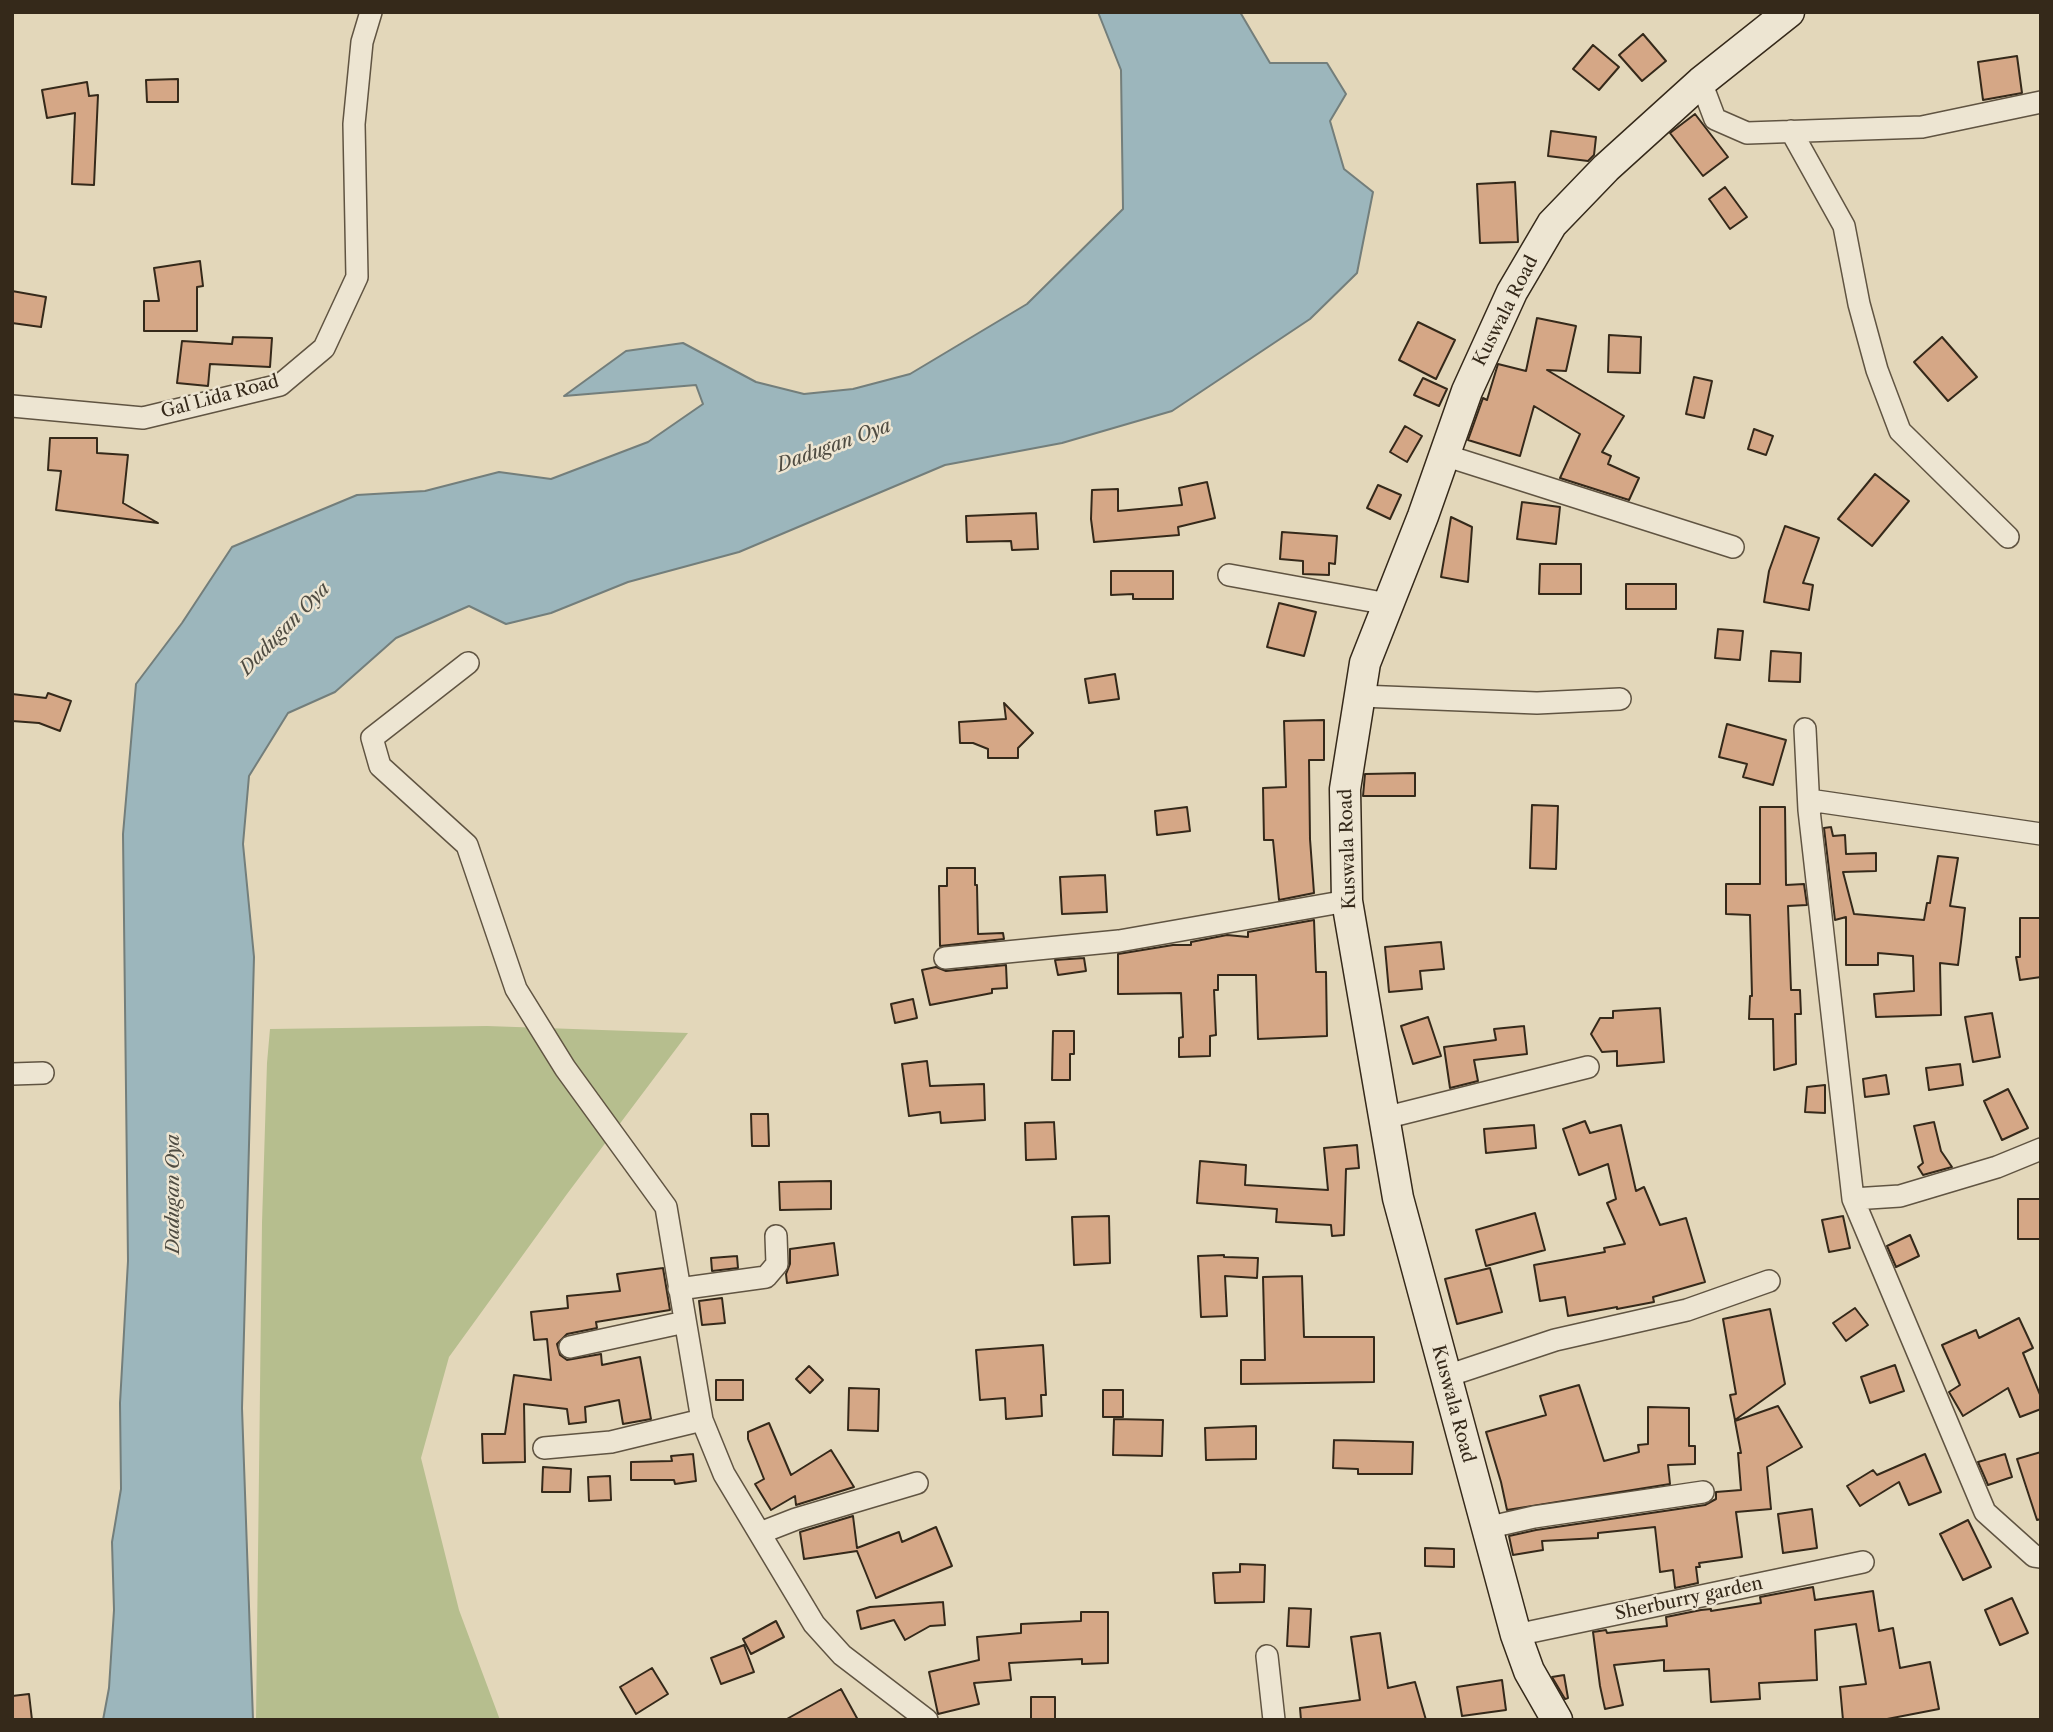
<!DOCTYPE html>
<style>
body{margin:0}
#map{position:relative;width:2053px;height:1732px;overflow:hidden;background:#e3d7ba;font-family:"Libre Caslon Text",serif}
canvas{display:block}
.frame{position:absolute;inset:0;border:14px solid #35291a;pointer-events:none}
</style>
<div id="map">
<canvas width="2053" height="1732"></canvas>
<div class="frame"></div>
</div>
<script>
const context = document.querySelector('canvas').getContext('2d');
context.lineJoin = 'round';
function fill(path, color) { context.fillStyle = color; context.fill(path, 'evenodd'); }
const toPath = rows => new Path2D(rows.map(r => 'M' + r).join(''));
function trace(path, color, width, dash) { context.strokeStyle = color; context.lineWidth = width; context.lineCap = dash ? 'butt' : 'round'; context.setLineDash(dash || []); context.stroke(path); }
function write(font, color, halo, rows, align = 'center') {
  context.font = font + ' "Libre Caslon Text",serif'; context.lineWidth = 5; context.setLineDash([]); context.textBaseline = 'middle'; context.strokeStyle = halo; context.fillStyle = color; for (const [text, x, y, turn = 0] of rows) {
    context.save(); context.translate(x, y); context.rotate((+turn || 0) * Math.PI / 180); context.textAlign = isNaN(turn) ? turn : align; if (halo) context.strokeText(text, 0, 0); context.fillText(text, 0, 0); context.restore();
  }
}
fill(toPath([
 [487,1026,688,1033,567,1194,449,1357,421,1458,459,1610,500,1720,256,1720,262,1223,267,1063,270,1029]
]), '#b6be8e');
const water = toPath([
 [1098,12,1240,12,1270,63,1327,63,1346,94,1330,121,1344,169,1373,192,1357,273,1310,319,1172,411,1062,443,945,465,739,552,628,582,551,613,506,624,469,606,396,638,335,692,288,713,249,776,243,844,254,957,242,1408,253,1720,103,1720,109,1688,114,1610,112,1542,121,1489,120,1403,128,1261,123,834,136,684,182,623,232,547,357,495,425,491,499,472,551,479,648,442,703,404,696,385,564,396,626,351,683,343,756,382,804,394,853,389,910,374,1027,304,1123,209,1121,70,1098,12]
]);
fill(water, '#9cb6bc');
trace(water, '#737e7b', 2);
const building = toPath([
 [1643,34,1666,61,1642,81,1619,55,1643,34],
 [1593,45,1619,67,1599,90,1573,69,1593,45],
 [2017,56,2022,93,1983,100,1978,62,2017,56],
 [178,79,178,102,147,102,146,80,178,79],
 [87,82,89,96,98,95,94,185,72,184,75,113,47,118,42,90,87,82],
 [1695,114,1728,157,1703,176,1670,133,1695,114],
 [1551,131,1596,137,1594,155,1588,161,1548,156,1551,131],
 [1515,182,1518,242,1480,243,1477,184,1515,182],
 [1725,187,1747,217,1730,229,1709,199,1725,187],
 [200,261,203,286,197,287,197,331,144,331,144,301,159,301,154,268,200,261],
 [12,291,46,297,41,327,12,323,12,291],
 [1537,318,1576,326,1566,371,1547,370,1624,416,1602,452,1611,456,1608,464,1639,478,1629,500,1560,478,1580,434,1534,406,1520,456,1468,440,1483,398,1487,400,1498,364,1526,371,1537,318],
 [1418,322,1455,340,1436,379,1399,360,1418,322],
 [1609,335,1641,337,1640,373,1608,372,1609,335],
 [233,337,272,338,270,367,210,364,208,386,177,383,182,341,232,344,233,337],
 [1942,337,1977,377,1948,401,1914,362,1942,337],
 [1694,377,1712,381,1704,418,1686,414,1694,377],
 [1423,378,1447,389,1439,406,1414,395,1423,378],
 [1405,426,1422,436,1407,462,1390,452,1405,426],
 [1754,429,1773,436,1766,455,1748,449,1754,429],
 [50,438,97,438,97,453,128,455,123,503,158,523,56,510,61,471,48,470,50,438],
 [1875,474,1909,501,1872,546,1838,519,1875,474],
 [1207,482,1215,518,1178,527,1179,535,1094,542,1091,519,1092,490,1118,489,1118,511,1182,505,1179,488,1207,482],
 [1378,485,1401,495,1390,519,1367,508,1378,485],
 [1522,502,1560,507,1556,544,1517,539,1522,502],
 [1036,513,1038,549,1012,550,1011,541,967,542,966,516,1036,513],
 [1451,517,1472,527,1468,582,1441,577,1451,517],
 [1785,526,1819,538,1803,583,1813,585,1809,610,1764,602,1769,571,1785,526],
 [1282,532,1337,536,1335,564,1329,563,1329,575,1303,574,1303,561,1280,559,1282,532],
 [1540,564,1581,564,1581,594,1539,594,1540,564],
 [1111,571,1173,571,1173,599,1133,599,1133,594,1111,595,1111,571],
 [1626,584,1676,584,1676,609,1626,609,1626,584],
 [1279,603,1316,612,1304,656,1267,647,1279,603],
 [1718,629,1743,631,1740,660,1715,658,1718,629],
 [1771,651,1801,653,1800,682,1769,681,1771,651],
 [1115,674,1119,699,1089,703,1085,679,1115,674],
 [48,693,71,701,60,731,39,723,12,721,12,694,46,698,48,693],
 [1004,703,1033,733,1018,748,1018,758,988,758,988,749,973,743,960,743,959,722,1006,719,1004,703],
 [1324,720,1324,760,1309,760,1310,839,1314,893,1279,900,1273,840,1264,840,1263,788,1286,787,1284,721,1324,720],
 [1727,724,1786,740,1773,785,1743,777,1747,764,1719,757,1727,724],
 [1415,773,1415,796,1363,796,1365,774,1415,773],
 [1532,805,1558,806,1556,869,1530,868,1532,805],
 [1187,807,1190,831,1157,835,1155,811,1187,807],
 [1760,807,1785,807,1786,885,1804,884,1807,905,1788,906,1791,990,1800,990,1801,1014,1795,1014,1796,1064,1774,1070,1773,1019,1749,1019,1750,996,1752,996,1750,915,1726,914,1726,884,1760,884,1760,807],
 [1831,827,1833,836,1845,835,1846,854,1876,853,1876,871,1843,872,1854,914,1924,920,1927,903,1930,903,1938,856,1958,858,1950,906,1965,908,1961,942,1958,965,1940,963,1941,1015,1876,1017,1874,994,1914,991,1913,956,1878,953,1878,965,1846,965,1846,917,1835,920,1824,828,1831,827],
 [947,868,975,868,975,885,977,885,978,934,1003,933,1004,939,940,946,939,886,947,886,947,868],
 [1105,875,1107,912,1062,914,1060,877,1105,875],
 [2020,918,2041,918,2041,977,2020,980,2016,957,2020,957,2020,918],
 [1314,920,1316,972,1326,972,1327,1036,1258,1039,1256,975,1218,975,1218,990,1214,990,1216,1035,1210,1036,1210,1056,1179,1057,1179,1038,1183,1037,1181,993,1118,994,1118,954,1173,945,1191,945,1191,942,1227,935,1248,937,1248,932,1314,920],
 [1441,942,1444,969,1420,971,1422,989,1389,992,1385,947,1441,942],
 [1084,958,1086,971,1058,975,1055,960,1084,958],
 [1006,965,1007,988,992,989,992,993,930,1005,922,970,936,967,946,971,1006,965],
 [913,999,917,1018,895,1023,891,1004,913,999],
 [1660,1008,1664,1062,1617,1066,1617,1051,1602,1052,1591,1034,1600,1018,1613,1018,1613,1011,1660,1008],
 [1992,1013,2000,1057,1973,1062,1965,1017,1992,1013],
 [1428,1017,1441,1056,1413,1064,1401,1026,1428,1017],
 [1524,1026,1527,1054,1474,1060,1478,1081,1450,1088,1444,1047,1496,1040,1494,1029,1524,1026],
 [1053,1031,1074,1031,1074,1054,1070,1054,1070,1080,1052,1080,1053,1031],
 [927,1061,930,1086,984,1084,985,1120,941,1123,940,1112,909,1116,902,1064,927,1061],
 [1960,1064,1963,1085,1929,1090,1926,1068,1960,1064],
 [1886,1075,1889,1094,1865,1097,1863,1079,1886,1075],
 [1825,1085,1825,1113,1805,1112,1807,1087,1825,1085],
 [2008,1089,2028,1128,2002,1140,1984,1101,2008,1089],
 [751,1114,768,1114,769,1146,752,1146,751,1114],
 [1585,1121,1590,1133,1621,1125,1636,1191,1644,1187,1660,1225,1686,1218,1705,1282,1653,1297,1654,1302,1617,1309,1617,1307,1568,1316,1565,1297,1540,1301,1534,1265,1605,1252,1604,1248,1625,1244,1607,1203,1616,1199,1608,1164,1579,1175,1563,1129,1585,1121],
 [1054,1122,1056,1159,1026,1160,1025,1123,1054,1122],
 [1934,1122,1941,1151,1952,1167,1923,1175,1918,1167,1923,1163,1914,1126,1934,1122],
 [1534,1125,1536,1148,1486,1153,1484,1129,1534,1125],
 [1357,1145,1359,1168,1346,1169,1344,1235,1332,1236,1331,1225,1276,1222,1277,1209,1197,1203,1200,1161,1246,1165,1245,1185,1328,1190,1324,1148,1357,1145],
 [831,1181,831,1209,780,1210,779,1182,831,1181],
 [2018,1199,2041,1199,2041,1239,2018,1239,2018,1199],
 [1535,1213,1545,1250,1486,1266,1476,1230,1535,1213],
 [1109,1216,1110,1263,1074,1265,1072,1217,1109,1216],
 [1843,1216,1850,1248,1829,1252,1822,1220,1843,1216],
 [1910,1235,1919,1256,1896,1267,1887,1246,1910,1235],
 [834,1243,838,1275,787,1283,786,1274,790,1264,790,1249,834,1243],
 [1224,1255,1224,1257,1258,1258,1257,1278,1225,1276,1227,1316,1201,1317,1198,1256,1224,1255],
 [737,1256,738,1268,712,1271,711,1258,737,1256],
 [663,1268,670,1310,596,1322,597,1328,567,1334,557,1344,560,1355,567,1360,601,1354,602,1365,640,1357,651,1419,623,1424,619,1400,585,1407,586,1422,569,1424,567,1409,524,1404,525,1462,483,1463,482,1434,505,1434,514,1375,551,1380,547,1339,534,1340,531,1312,568,1308,567,1296,620,1291,617,1274,663,1268],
 [1490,1268,1502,1312,1457,1324,1445,1279,1490,1268],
 [1302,1276,1304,1337,1374,1337,1374,1382,1241,1384,1241,1360,1265,1360,1263,1277,1302,1276],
 [722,1298,725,1323,702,1325,699,1301,722,1298],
 [1855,1308,1868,1325,1846,1341,1833,1323,1855,1308],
 [1770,1309,1785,1384,1735,1420,1730,1395,1736,1394,1723,1319,1770,1309],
 [2019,1318,2033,1348,2023,1353,2041,1397,2041,1409,2020,1417,2008,1388,1963,1416,1949,1392,1960,1385,1942,1345,1976,1330,1979,1338,2019,1318],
 [1043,1345,1046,1395,1041,1395,1042,1416,1006,1419,1005,1398,980,1400,976,1350,1043,1345],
 [1895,1365,1904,1391,1870,1403,1861,1377,1895,1365],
 [809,1366,823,1380,810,1393,796,1379,809,1366],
 [716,1380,743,1380,743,1400,716,1400,716,1380],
 [1579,1385,1604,1461,1639,1452,1638,1445,1648,1444,1648,1407,1689,1408,1689,1446,1695,1446,1695,1464,1668,1465,1670,1484,1507,1510,1501,1482,1486,1432,1546,1415,1540,1396,1579,1385],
 [849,1388,879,1389,878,1431,848,1430,849,1388],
 [1103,1390,1123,1390,1123,1417,1103,1417,1103,1390],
 [1778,1406,1802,1447,1767,1467,1771,1509,1736,1512,1742,1557,1699,1563,1700,1567,1696,1567,1698,1583,1675,1588,1673,1570,1660,1572,1655,1527,1598,1533,1598,1538,1542,1541,1543,1550,1513,1555,1509,1536,1536,1530,1705,1505,1716,1499,1716,1492,1741,1490,1738,1453,1741,1453,1735,1421,1778,1406],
 [1114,1419,1163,1420,1162,1456,1113,1455,1114,1419],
 [769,1423,791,1475,831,1450,854,1487,796,1505,795,1496,771,1510,755,1484,764,1479,748,1439,748,1432,769,1423],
 [1256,1426,1256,1459,1206,1460,1205,1428,1256,1426],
 [1334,1440,1413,1442,1412,1474,1358,1474,1358,1469,1333,1468,1334,1440],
 [2041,1452,2041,1519,2037,1520,2017,1459,2041,1452],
 [693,1454,696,1481,675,1484,674,1480,631,1480,631,1462,672,1461,671,1456,693,1454],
 [1925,1454,1941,1492,1909,1505,1899,1482,1860,1506,1847,1486,1873,1470,1877,1475,1925,1454],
 [2005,1454,2012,1477,1988,1485,1978,1462,2005,1454],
 [543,1467,571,1469,570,1492,542,1492,543,1467],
 [610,1476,611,1500,589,1501,588,1477,610,1476],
 [1812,1509,1817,1548,1783,1553,1778,1514,1812,1509],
 [853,1516,857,1548,899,1532,902,1542,936,1527,952,1566,876,1598,857,1551,804,1559,800,1532,853,1516],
 [1968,1520,1991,1567,1963,1580,1940,1534,1968,1520],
 [1425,1548,1454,1549,1454,1567,1425,1566,1425,1548],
 [1240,1564,1265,1565,1264,1602,1215,1603,1213,1573,1240,1572,1240,1564],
 [1813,1587,1815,1600,1873,1591,1879,1631,1893,1628,1900,1668,1930,1662,1939,1709,1882,1720,1843,1720,1840,1687,1866,1684,1856,1624,1815,1630,1817,1680,1759,1683,1760,1699,1711,1702,1709,1669,1664,1671,1664,1660,1614,1665,1623,1705,1605,1709,1600,1686,1593,1632,1606,1630,1607,1633,1667,1626,1666,1617,1701,1610,1711,1609,1711,1611,1761,1603,1760,1597,1813,1587],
 [2012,1598,2028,1633,2000,1645,1985,1610,2012,1598],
 [943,1602,945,1625,930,1626,905,1640,894,1620,861,1629,857,1611,870,1607,943,1602],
 [1289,1608,1311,1609,1309,1647,1287,1646,1289,1608],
 [1081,1612,1108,1612,1108,1663,1082,1664,1082,1659,1009,1663,1011,1680,974,1683,979,1704,938,1714,929,1672,979,1660,977,1637,1021,1633,1021,1624,1081,1621,1081,1612],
 [776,1621,784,1637,751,1654,743,1639,776,1621],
 [1380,1633,1388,1688,1415,1682,1426,1720,1301,1720,1300,1708,1360,1700,1351,1637,1380,1633],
 [744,1645,754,1672,721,1684,711,1658,744,1645],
 [652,1668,668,1694,636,1714,620,1687,652,1668],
 [1564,1675,1568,1698,1565,1699,1552,1677,1564,1675],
 [1502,1680,1506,1710,1462,1716,1457,1687,1502,1680],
 [841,1689,858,1720,785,1720,841,1689],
 [29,1694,32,1720,12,1720,12,1696,29,1694],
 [1031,1697,1055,1697,1055,1720,1031,1720,1031,1697]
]);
fill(building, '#d5a786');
trace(building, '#35291a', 2);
const street = toPath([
 [1701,82,1715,119,1747,133,1922,127,2041,102],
 [1791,131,1844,226,1859,304,1877,370,1900,431,2008,537],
 [12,406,143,418,280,385,324,348,357,277,354,124,362,42,371,12],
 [1444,455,1733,547],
 [1229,575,1388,604],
 [468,663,372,738,380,766,467,845,516,989,565,1068,666,1207,702,1420,724,1474,814,1624,842,1655,927,1720],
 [1360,696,1537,703,1620,699],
 [1805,729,1809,810,1853,1199,1985,1512,2034,1556,2041,1557],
 [1809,810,1816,801,2041,834],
 [945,958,1119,941,1347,901],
 [12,1074,43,1073],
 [1384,1118,1588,1067],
 [1853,1199,1900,1196,1997,1167,2041,1149],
 [679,1289,766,1277,777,1264,776,1236],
 [570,1347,685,1322],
 [1447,1376,1555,1340,1687,1310,1769,1281],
 [544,1448,611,1442,702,1420],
 [1486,1528,1534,1517,1703,1492],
 [760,1533,796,1519,917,1483],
 [1516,1635,1863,1562],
 [1267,1656,1274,1720]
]);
const secondary = toPath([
 [1557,1720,1529,1671,1516,1635,1398,1198,1347,901,1345,789,1365,663,1423,516,1467,391,1512,292,1552,224,1606,168,1701,82,1789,12]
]);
trace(street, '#605442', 24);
trace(secondary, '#35291a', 33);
trace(street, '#ede5d2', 21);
trace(secondary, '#ede5d2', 30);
write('18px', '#35291a', '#ede5d2', [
 ["Kuswala Road",1506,311,-63],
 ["Gal Lida Road",220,397,-15],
 ["Kuswala Road",1348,849,-92],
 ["Kuswala Road",1453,1404,75],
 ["Sherburry garden",1689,1599,-12]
]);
write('italic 19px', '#4f4c42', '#ede5d2', [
 ["Dadugan Oya",834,446,-20],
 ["Dadugan Oya",285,629,-46],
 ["Dadugan Oya",174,1194,-90]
]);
</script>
